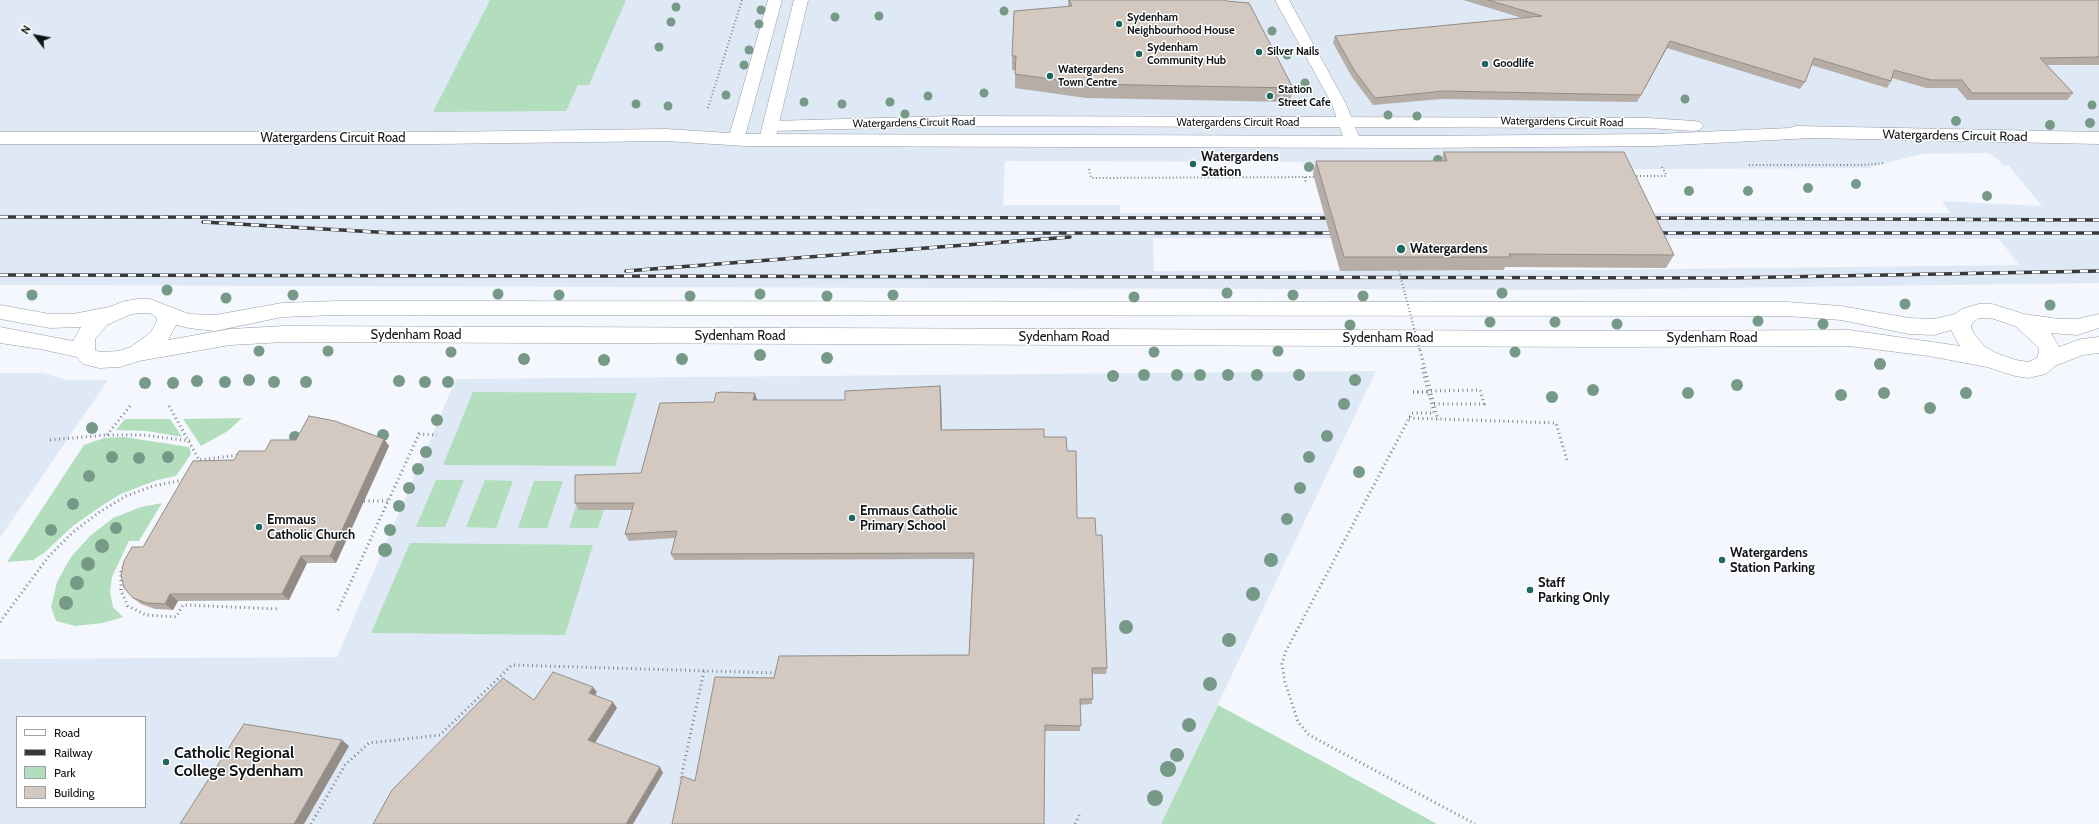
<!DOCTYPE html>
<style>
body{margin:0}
#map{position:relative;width:2099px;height:824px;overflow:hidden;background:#f4f8fe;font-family:Cabin,sans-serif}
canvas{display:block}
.legend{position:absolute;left:16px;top:716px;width:130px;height:92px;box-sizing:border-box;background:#fff;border:1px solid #a0a1a2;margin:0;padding:5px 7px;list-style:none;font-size:12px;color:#111417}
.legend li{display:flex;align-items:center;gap:8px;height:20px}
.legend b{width:20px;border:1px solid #a0a1a2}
.north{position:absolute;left:16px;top:16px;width:40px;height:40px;-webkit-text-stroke:3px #fff;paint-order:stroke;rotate:302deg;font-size:11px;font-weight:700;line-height:16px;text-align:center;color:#111417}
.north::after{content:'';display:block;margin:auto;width:14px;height:18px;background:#111417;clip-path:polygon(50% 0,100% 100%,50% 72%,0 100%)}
</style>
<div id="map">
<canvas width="2099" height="824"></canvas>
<ul class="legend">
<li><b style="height:5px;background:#fff"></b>Road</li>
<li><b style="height:5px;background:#373a3d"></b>Railway</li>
<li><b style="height:11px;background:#b3debd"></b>Park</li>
<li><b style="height:11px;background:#d3c9c1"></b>Building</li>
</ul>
<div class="north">N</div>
</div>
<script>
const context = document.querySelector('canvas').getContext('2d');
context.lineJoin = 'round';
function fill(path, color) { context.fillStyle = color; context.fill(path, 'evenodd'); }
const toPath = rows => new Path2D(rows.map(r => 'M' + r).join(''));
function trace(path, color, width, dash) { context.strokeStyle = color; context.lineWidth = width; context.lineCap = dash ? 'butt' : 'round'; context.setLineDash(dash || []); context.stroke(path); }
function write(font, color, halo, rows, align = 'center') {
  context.font = font + ' Cabin,sans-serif'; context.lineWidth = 3; context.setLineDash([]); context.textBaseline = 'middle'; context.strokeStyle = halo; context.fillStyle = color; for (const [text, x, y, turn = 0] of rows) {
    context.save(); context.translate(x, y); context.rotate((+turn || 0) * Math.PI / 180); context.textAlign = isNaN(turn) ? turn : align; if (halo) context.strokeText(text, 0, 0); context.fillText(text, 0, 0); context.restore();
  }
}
fill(toPath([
 [0,0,2099,0,2099,283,1564,290,0,285],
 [1989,153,1999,160,2002,165,2009,166,2042,206,1942,201,1950,213,1120,213,1120,205,1003,205,1005,161,1303,162,1304,171,1869,168,1921,154],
 [1153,238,1999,239,2019,265,1586,270,1154,271],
 [1376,371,1161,824,0,824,0,659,337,657,456,379],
 [17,717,145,717,145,807,17,807],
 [0,373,43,373,67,380,108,380,0,538]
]), '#dfe9f5');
fill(toPath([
 [490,0,626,0,589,85,578,85,566,111,433,112],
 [473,392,637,393,615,466,443,465],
 [242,418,228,431,201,446,183,419],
 [125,419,170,419,182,437,147,431,116,430],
 [124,437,189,447,191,454,176,476,157,480,121,494,106,503,74,525,44,553,33,560,7,562,84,445,104,438],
 [436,480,464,480,445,527,416,527],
 [485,480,513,481,496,528,466,527],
 [534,481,563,481,547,528,518,528],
 [584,481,613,481,598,528,569,528],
 [162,503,139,541,129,541,112,577,110,592,113,607,123,617,103,623,75,626,56,621,51,607,57,582,71,557,90,536,113,518,141,507],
 [410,543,593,545,565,635,371,633],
 [1218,705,1322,761,1437,824,1161,824]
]), '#b3debd');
const service = toPath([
 [768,0,782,0,744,140,741,143,736,145,731,143,728,140,768,0],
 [794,0,808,0,775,140,772,143,767,145,762,143,759,140,794,0],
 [1275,0,1289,0,1346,104,1361,142,1358,145,1353,147,1348,145,1345,142,1332,104,1275,0]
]);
const minor = toPath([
 [954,116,1648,118,1694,121,1700,122,1703,126,1700,130,1694,131,1648,128,954,126,771,131,765,130,762,126,765,122,771,121,954,116],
 [1796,126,2099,132,2099,144,1812,138,1655,146,1415,148,745,146,666,141,436,144,0,144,0,132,436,132,666,129,745,134,1415,136,1655,134,1790,128,1796,126]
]);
const tertiary = toPath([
 [138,299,150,299,189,314,215,315,282,303,337,301,1787,302,1841,306,1909,318,1934,319,1955,314,1962,309,1979,304,1992,304,2024,314,2059,319,2077,319,2099,314,2099,328,2077,335,2051,333,2059,347,2081,339,2099,337,2099,353,2083,355,2055,366,2046,374,2028,378,2015,376,1987,367,1929,356,1849,346,1612,347,285,342,230,345,139,361,120,367,99,368,83,364,77,357,40,349,0,343,0,327,73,341,81,327,50,328,0,319,0,305,50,314,73,314,109,307,125,301,138,299],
 [138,313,150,313,156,317,157,321,151,332,131,347,119,351,99,352,95,350,95,339,107,325,129,315,138,313],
 [337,315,1787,316,1841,320,1909,334,1934,335,1951,330,1960,346,1849,330,1612,331,285,326,230,329,168,340,176,325,189,328,215,331,282,317,337,315],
 [1979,318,1991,318,2015,326,2038,347,2039,352,2037,358,2028,362,2016,360,1996,353,1984,346,1973,332,1971,327,1972,323,1979,318]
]);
trace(service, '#949ba4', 1);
trace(minor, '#949ba4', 1);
trace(tertiary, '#949ba4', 1);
trace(toPath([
 [708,108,742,0],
 [1749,165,1863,165,1884,163],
 [1662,167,1667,176],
 [1089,169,1091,178,1316,177],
 [1633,176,1667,176],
 [1305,177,1306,184]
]), '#808488', 2, [1, 2.5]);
trace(toPath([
 [1422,368,1434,413,1412,413,1286,651,1282,664,1285,682,1298,722,1309,735,1475,824],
 [1431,391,1480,390,1484,404,1431,404],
 [1413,392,1428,392],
 [169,406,199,460,239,455],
 [1409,418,1556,423,1567,460],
 [107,435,130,406],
 [50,440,106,435,144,435,190,441],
 [364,501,388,501],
 [123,567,121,570,121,591,128,606,146,615,176,617,183,605,280,609],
 [338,610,419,434,437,435],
 [0,622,49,556,73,532,101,511,126,496,153,486,184,480],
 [681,778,704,671],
 [311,824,345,765,369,743,440,735,512,665,777,673],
 [1075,824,1080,814]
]), '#808488', 3, [1, 3.5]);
fill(service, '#fff');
fill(minor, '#fff');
fill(tertiary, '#fff');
const rail = toPath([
 [0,217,1337,218],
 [1645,218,2099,220],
 [203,222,393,233,1340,233],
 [1652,233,2099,233],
 [626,271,1070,237],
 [0,275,1727,278,2099,271]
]);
trace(rail, '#373a3d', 3.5);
trace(rail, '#fff', 2.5, [8]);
trace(toPath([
 [1398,267,1420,351]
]), '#808488', 2, [1, 2.5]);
trace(toPath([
 [1420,350,1438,420],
 [1413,392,1431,392]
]), '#808488', 3, [1, 3.5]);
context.fillStyle = '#779a88';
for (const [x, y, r] of [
 [676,7,4.5],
 [761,10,4.5],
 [1004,11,4.5],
 [879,16,4.5],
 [835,17,4.5],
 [671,22,4.5],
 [759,24,4.5],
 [1272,31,4.5],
 [659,47,4.5],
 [749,50,4.5],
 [1287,55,4.5],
 [744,65,4.5],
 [1305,83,4.5],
 [984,93,4.5],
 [726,95,4.5],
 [928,96,4.5],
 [1685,99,4.5],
 [804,102,4.5],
 [890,102,4.5],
 [636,104,4.5],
 [842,104,4.5],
 [2092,105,4.5],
 [668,106,4.5],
 [905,114,4.5],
 [1388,115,4.5],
 [1417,116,4.5],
 [1956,121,5],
 [2090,123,5],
 [2050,125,5],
 [1438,160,5],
 [1309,167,5],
 [1856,184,5],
 [1808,188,5],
 [1689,191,5],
 [1748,191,5],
 [1987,196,5],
 [167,290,5.5],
 [1227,293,5.5],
 [1502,293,5.5],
 [498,294,5.5],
 [760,294,5.5],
 [32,295,5.5],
 [293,295,5.5],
 [559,295,5.5],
 [893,295,5.5],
 [1293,295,5.5],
 [690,296,5.5],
 [827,296,5.5],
 [1363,296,5.5],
 [1134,297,5.5],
 [226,298,5.5],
 [1905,304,5.5],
 [2050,305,5.5],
 [1758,321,5.5],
 [1490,322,5.5],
 [1555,322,5.5],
 [1617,324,5.5],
 [1823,324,5.5],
 [1350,325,5.5],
 [259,351,5.5],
 [328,351,5.5],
 [1278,351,5.5],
 [451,352,5.5],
 [1154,352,5.5],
 [1515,352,5.5],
 [760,355,6],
 [827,358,6],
 [524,359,6],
 [682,359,6],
 [604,360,6],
 [1880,364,6],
 [1144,375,6],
 [1177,375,6],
 [1200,375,6],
 [1228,375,6],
 [1257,375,6],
 [1299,375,6],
 [1113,376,6],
 [249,380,6],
 [1355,380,6],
 [197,381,6],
 [399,381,6],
 [225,382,6],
 [274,382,6],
 [306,382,6],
 [425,382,6],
 [448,382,6],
 [145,383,6],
 [173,383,6],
 [1737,385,6],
 [1593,390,6],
 [1688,393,6],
 [1884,393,6],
 [1966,393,6],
 [1841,395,6],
 [1552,397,6],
 [1344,404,6],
 [1930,408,6],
 [437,420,6],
 [92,428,6],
 [383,435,6],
 [1327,436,6],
 [295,437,6],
 [426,452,6],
 [112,457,6],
 [168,457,6],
 [1309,457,6],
 [139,458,6],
 [418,469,6],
 [1359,472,6],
 [89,476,6],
 [409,488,6],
 [1300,488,6],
 [73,504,6],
 [399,506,6],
 [1287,519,6],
 [116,528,6],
 [51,530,6],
 [390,530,6],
 [102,546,7],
 [385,550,7],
 [1271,560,7],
 [88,564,7],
 [77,583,7],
 [1253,594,7],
 [66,603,7],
 [1126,627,7],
 [1229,640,7],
 [1210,684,7],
 [1189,725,7],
 [1177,755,7],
 [1168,769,8],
 [1155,798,8]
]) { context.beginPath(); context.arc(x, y, r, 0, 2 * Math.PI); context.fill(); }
fill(toPath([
 [1068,0,1226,0,1293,88,1290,102,1086,98,1015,88,1015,70,1012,70,1012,56,1068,6],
 [1463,0,2099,0,2099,65,2047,65,2073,93,2067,100,1967,100,1957,88,1926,88,1892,78,1891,81,1887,88,1811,65,1805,82,1800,89,1667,48,1637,102,1441,99,1373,105,1352,77,1333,43,1335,36,1522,18],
 [1444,152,1674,255,1666,268,1505,267,1504,270,1340,271,1313,174,1316,161,1441,161],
 [940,386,941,393,942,430,1044,437,1067,451,1077,518,1096,535,1107,668,1106,674,1092,674,1092,704,1080,705,1080,731,1045,731,695,781,774,678,969,655,973,559,674,560,671,554,675,538,629,541,625,534,632,510,579,510,575,503,641,473,714,402,755,393,757,400,845,400],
 [384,439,389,446,336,563,307,563,289,600,178,601,173,610,155,609,141,604,133,598,143,547,234,460,265,451]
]), '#b5ada6');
fill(toPath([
 [1670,41,1667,48,1637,102,1641,95],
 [940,386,941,393,942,437,941,430],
 [755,393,757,400,755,408,753,400],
 [384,439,389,446,336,563,330,556],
 [301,556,307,563,289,600,282,594],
 [170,594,178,601,173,610,165,604],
 [593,687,597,692,593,699,589,693],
 [613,702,617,708,593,746,588,740],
 [342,740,349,746,304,824,294,824],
 [660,767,663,773,633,824,626,824]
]), '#948d87');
const building = toPath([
 [1069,0,1226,0,1226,1,1249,3,1293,88,1086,84,1015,74,1016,56,1012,56,1014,11,1072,6,1069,0],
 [1488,0,2099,0,2099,57,2040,58,2073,93,1972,93,1962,80,1931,80,1894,70,1891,81,1814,58,1805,82,1670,41,1641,95,1443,91,1375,98,1354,70,1335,36,1542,16,1488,0],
 [1444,152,1624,152,1674,255,1509,254,1510,257,1344,257,1316,161,1447,161,1444,152],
 [940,386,941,430,1044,429,1044,437,1066,437,1067,451,1076,451,1077,518,1095,518,1096,535,1102,535,1107,668,1092,668,1093,699,1080,699,1081,726,1045,725,1044,824,672,824,682,776,695,781,715,677,774,678,779,656,969,655,974,553,671,554,677,531,625,534,634,503,575,503,575,475,641,473,660,403,714,402,716,393,722,392,755,393,753,400,845,400,845,391,940,386],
 [309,416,335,421,384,439,330,556,301,556,282,594,170,594,165,604,147,603,133,598,124,588,121,575,124,561,132,547,143,547,193,461,234,460,239,451,265,451,271,440,296,440,309,416],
 [553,672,593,687,589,693,613,702,588,740,660,767,626,824,373,824,392,790,503,678,534,700,553,672],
 [244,724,342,740,294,824,180,824,244,724]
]);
fill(building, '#d3c9c1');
trace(building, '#948d87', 1);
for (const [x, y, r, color] of [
 [1119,24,4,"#1e685f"],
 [1259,52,4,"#1e685f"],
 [1139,54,4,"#1e685f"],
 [1485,64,4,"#1e685f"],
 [1050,76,4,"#1e685f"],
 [1270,96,4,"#1e685f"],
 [1193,164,4,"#1e685f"],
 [1401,249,5,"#1e685f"],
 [852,518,4,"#1e685f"],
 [259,527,4,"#1e685f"],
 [1722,560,4,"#1e685f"],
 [1530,590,4,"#1e685f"],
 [166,762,4,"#1e685f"]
]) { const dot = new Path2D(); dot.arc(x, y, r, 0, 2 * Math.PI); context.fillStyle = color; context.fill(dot); trace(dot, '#fff', 1.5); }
write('bold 11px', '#111417', '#fff', [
 ["Sydenham",1127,18],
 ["Neighbourhood House",1127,31],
 ["Sydenham",1147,48],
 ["Community Hub",1147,61],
 ["Silver Nails",1267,52],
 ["Goodlife",1493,64],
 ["Watergardens",1058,70],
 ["Town Centre",1058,83],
 ["Station",1278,90],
 ["Street Cafe",1278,103]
], 'left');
write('11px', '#111417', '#fff', [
 ["Watergardens Circuit Road",1562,122,1],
 ["Watergardens Circuit Road",914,123,-1],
 ["Watergardens Circuit Road",1238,123]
]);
write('13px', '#111417', '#fff', [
 ["Watergardens Circuit Road",1955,136,1],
 ["Watergardens Circuit Road",333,138],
 ["Sydenham Road",416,335],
 ["Sydenham Road",740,336],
 ["Sydenham Road",1064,337],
 ["Sydenham Road",1388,338],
 ["Sydenham Road",1712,338]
]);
write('bold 13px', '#111417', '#fff', [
 ["Watergardens",1201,157],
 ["Station",1201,172],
 ["Watergardens",1410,249],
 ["Emmaus Catholic",860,511],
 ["Primary School",860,526],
 ["Emmaus",267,520],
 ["Catholic Church",267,535],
 ["Watergardens",1730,553],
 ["Station Parking",1730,568],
 ["Staff",1538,583],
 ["Parking Only",1538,598]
], 'left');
write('bold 16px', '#111417', '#fff', [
 ["Catholic Regional",174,753],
 ["College Sydenham",174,771]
], 'left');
</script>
